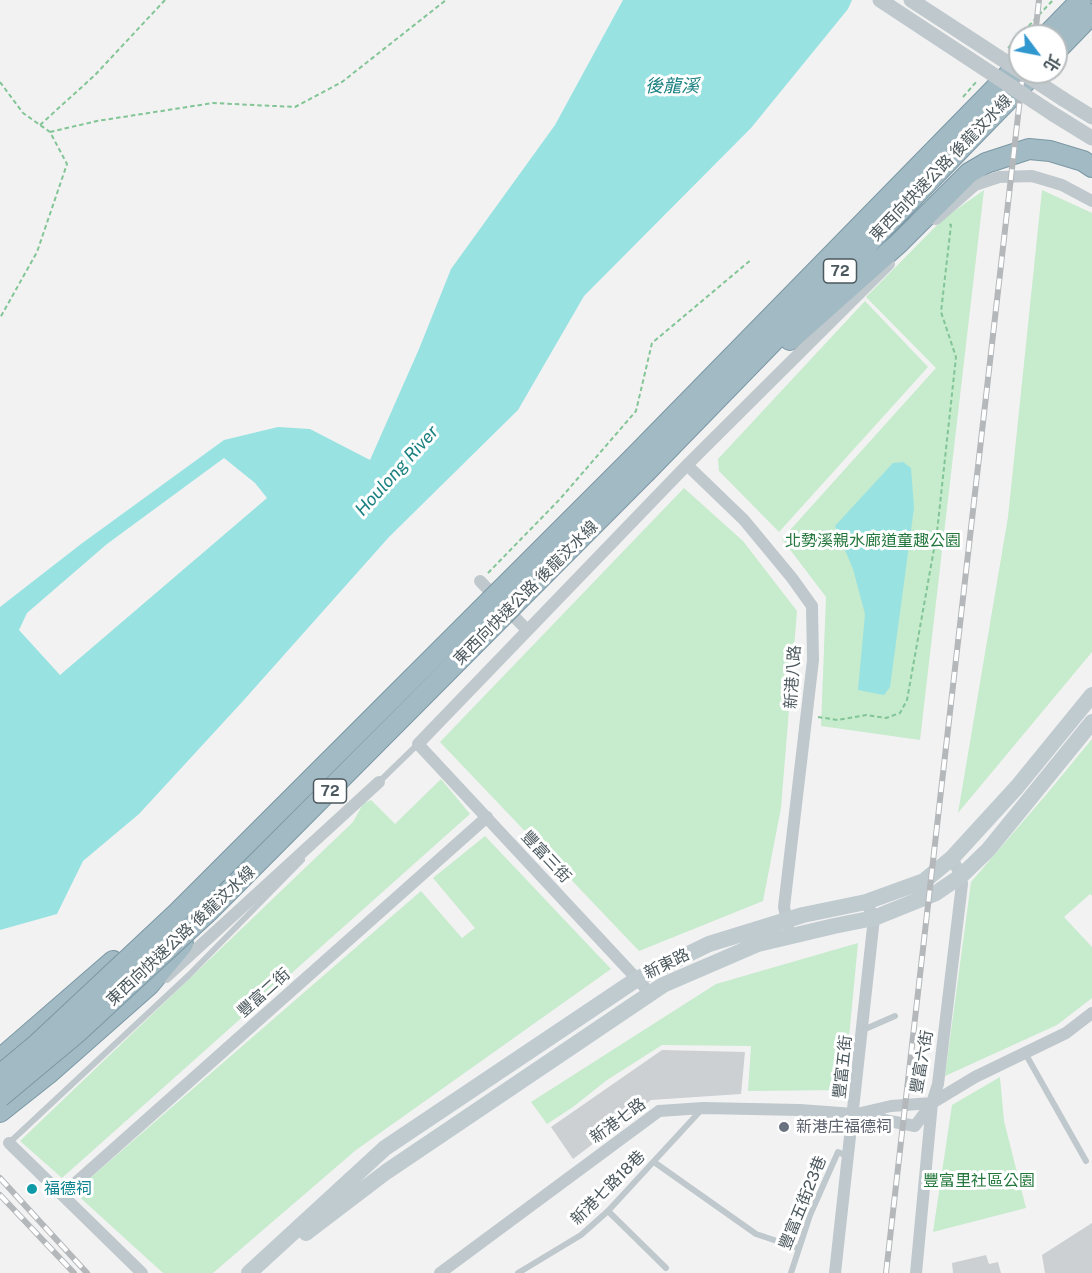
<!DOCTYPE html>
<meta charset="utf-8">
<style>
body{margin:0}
#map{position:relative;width:1092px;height:1273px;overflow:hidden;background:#f3f2f2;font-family:"Public Sans","Noto Sans TC",sans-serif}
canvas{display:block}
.north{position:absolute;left:1008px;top:24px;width:60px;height:60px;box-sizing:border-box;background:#fff;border:2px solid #b7bcbe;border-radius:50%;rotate:122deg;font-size:16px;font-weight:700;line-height:24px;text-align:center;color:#4b585d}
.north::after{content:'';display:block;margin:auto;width:21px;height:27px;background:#3097cf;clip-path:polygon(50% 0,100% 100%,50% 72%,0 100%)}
</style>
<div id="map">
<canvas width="1092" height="1273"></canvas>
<div class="north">北</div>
</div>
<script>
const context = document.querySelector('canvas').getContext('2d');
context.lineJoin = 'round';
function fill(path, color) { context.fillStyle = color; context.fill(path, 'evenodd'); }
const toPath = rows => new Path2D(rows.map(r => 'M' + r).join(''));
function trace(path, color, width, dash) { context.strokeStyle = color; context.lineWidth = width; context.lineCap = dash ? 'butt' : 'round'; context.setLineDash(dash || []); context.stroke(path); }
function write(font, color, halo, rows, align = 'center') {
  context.font = font + ' "Public Sans","Noto Sans TC",sans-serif'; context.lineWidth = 6; context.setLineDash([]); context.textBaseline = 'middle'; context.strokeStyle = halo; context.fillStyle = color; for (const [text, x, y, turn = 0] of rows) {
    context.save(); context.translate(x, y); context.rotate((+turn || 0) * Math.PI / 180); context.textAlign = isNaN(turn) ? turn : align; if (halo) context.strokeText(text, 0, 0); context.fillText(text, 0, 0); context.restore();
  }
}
fill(toPath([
 [984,190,920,740,821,726,826,597,782,539,936,368,866,297,943,219],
 [1042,190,1092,213,1092,652,958,813,1008,517],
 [865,301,928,367,779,532,719,471,718,459],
 [684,488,743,541,797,611,781,808,763,901,639,951,440,742],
 [1092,739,1092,896,1090,894,1064,917,1092,947,1092,998,1057,1025,945,1076,971,882,1045,796],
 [441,779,470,814,62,1178,20,1141,353,822,363,804,371,800,395,824],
 [485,836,611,969,356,1150,213,1273,163,1273,74,1192,421,891,462,938,475,928,433,878],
 [858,943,844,1090,748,1091,751,1046,662,1045,607,1080,573,1107,547,1124,531,1102,716,984],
 [1000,1077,1004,1121,1026,1208,933,1232,952,1105]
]), '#c6ebcd');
fill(toPath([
 [623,0,852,0,848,9,751,128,584,296,518,410,389,537,243,701,139,814,83,861,57,914,0,930,0,607,81,544,224,440,278,427,310,429,370,460,419,349,451,269,555,125],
 [224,458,255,483,267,498,60,675,19,630,27,613,107,544],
 [903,462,911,468,914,508,890,687,884,695,858,690,865,614,853,569,835,526,893,463]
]), '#99e2e2');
fill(toPath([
 [662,1050,745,1052,741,1094,651,1100,573,1159,551,1127],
 [1092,1223,1092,1273,1045,1273,1042,1255],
 [986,1255,989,1264,998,1262,1001,1273,953,1273,952,1263]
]), '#ccd0d2');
const trunk = toPath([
 [1046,36,1081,0],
 [1056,51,1092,14],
 [790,340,899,243,969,173,986,163,1029,149,1050,151,1083,161,1092,167],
 [634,457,1020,63],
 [647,471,1035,72],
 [0,1059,113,961],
 [0,1112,48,1074,149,985,183,944]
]);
trace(trunk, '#7b98a5', 22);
trace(toPath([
 [1008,48,1053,0],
 [0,82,23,113,50,132,67,164,37,252,0,318],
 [963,97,977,81],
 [40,125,95,75,165,0],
 [50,132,97,121,213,103,295,107,342,82,446,0],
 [488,573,560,499,636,411,652,343,752,259],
 [818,717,838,720,866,715,886,718,900,713,907,700,937,532,956,357,941,312,951,225,949,224]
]), '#82c596', 2, [4.5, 3]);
trace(toPath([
 [379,782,418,744],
 [863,1030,895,1016],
 [1025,1053,1086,1161],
 [9,1143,189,975,302,860],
 [654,1162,756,1234,798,1248],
 [608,1211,666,1268],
 [518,1273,581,1235,608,1211,703,1108],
 [791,1273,810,1215,838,1152,847,1156]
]), '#bfc8cc', 6);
trace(toPath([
 [936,219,975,185,999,177,1032,176,1062,185,1092,201],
 [687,465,744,520,792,578,812,606,813,660,784,907,788,926],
 [480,581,527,630],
 [166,977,379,782],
 [650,993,418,744,687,465,889,264],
 [861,1113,891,1106,932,1103],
 [9,1143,142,1273],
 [63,1194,487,817],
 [440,1273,659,1111,703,1108,800,1110,854,1114,915,1126,932,1103,975,1077,1066,1033,1092,1013],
 [835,1273,874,918,866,902],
 [916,1273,932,1103,938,1084,962,884,961,876,952,858]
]), '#bfc8cc', 12);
trace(toPath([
 [1063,99,1092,117],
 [1053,114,1092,138]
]), '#bfc8cc', 15);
trace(toPath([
 [306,1233,386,1172,663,985,758,944,834,926,874,918,936,893,961,876,988,850,1092,722],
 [249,1273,385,1148,637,979,709,944,803,915,866,902,924,881,952,858,1017,787,1092,695]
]), '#c0cbd0', 16);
trace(trunk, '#a2bac3', 20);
const rail = toPath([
 [1035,36,1039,0],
 [0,1178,87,1273],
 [0,1195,74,1273],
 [886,1273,1023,72]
]);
trace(rail, '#b4b8bb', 6);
trace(rail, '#fff', 4, [11]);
const trunkBridge = toPath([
 [0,1075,36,1045,177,913,634,457],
 [0,1097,79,1031,208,912,647,471]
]);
trace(trunkBridge, '#7b98a5', 22, []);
trace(toPath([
 [880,0,1053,114],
 [911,0,1020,71],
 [1022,72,1063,99]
]), '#bfc8cc', 15);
trace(trunkBridge, '#a2bac3', 20);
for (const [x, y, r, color] of [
 [784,1127,6,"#6b7280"],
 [32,1189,6,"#0f9aa8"]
]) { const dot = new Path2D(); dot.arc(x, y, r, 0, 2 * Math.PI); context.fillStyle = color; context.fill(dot); trace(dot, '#fff', 2); }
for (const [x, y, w] of [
 [840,271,33],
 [330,791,33]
]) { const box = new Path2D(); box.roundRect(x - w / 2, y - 12, w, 24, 4.5); context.fillStyle = '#fff'; context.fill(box); trace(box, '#4b585d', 1.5); }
write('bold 15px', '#4b585d', null, [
 ["72",840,271],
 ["72",330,791]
]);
write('16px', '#4b585d', '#fff', [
 ["東西向快速公路 後龍汶水線",941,168,-46],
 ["東西向快速公路 後龍汶水線",526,593,-45],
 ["新港八路",793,677,-86],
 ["豐富三街",546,857,47],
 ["東西向快速公路 後龍汶水線",181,936,-43],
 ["新東路",667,964,-26],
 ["豐富二街",264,993,-42],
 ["豐富六街",922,1062,-80],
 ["豐富五街",843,1067,-84],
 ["新港七路",618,1121,-36],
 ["新港七路18巷",608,1188,-45],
 ["豐富五街23巷",803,1203,-68]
]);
write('16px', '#23773c', '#fff', [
 ["北勢溪親水廊道童趣公園",873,541],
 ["豐富里社區公園",979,1181]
]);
write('16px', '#5b616d', '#fff', [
 ["新港庄福德祠",796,1127]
], 'left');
write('16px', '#0d838f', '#fff', [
 ["福德祠",44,1189]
], 'left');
write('italic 18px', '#1b8181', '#fff', [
 ["後龍溪",672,86],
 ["Houlong River",397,471,-48]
]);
</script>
